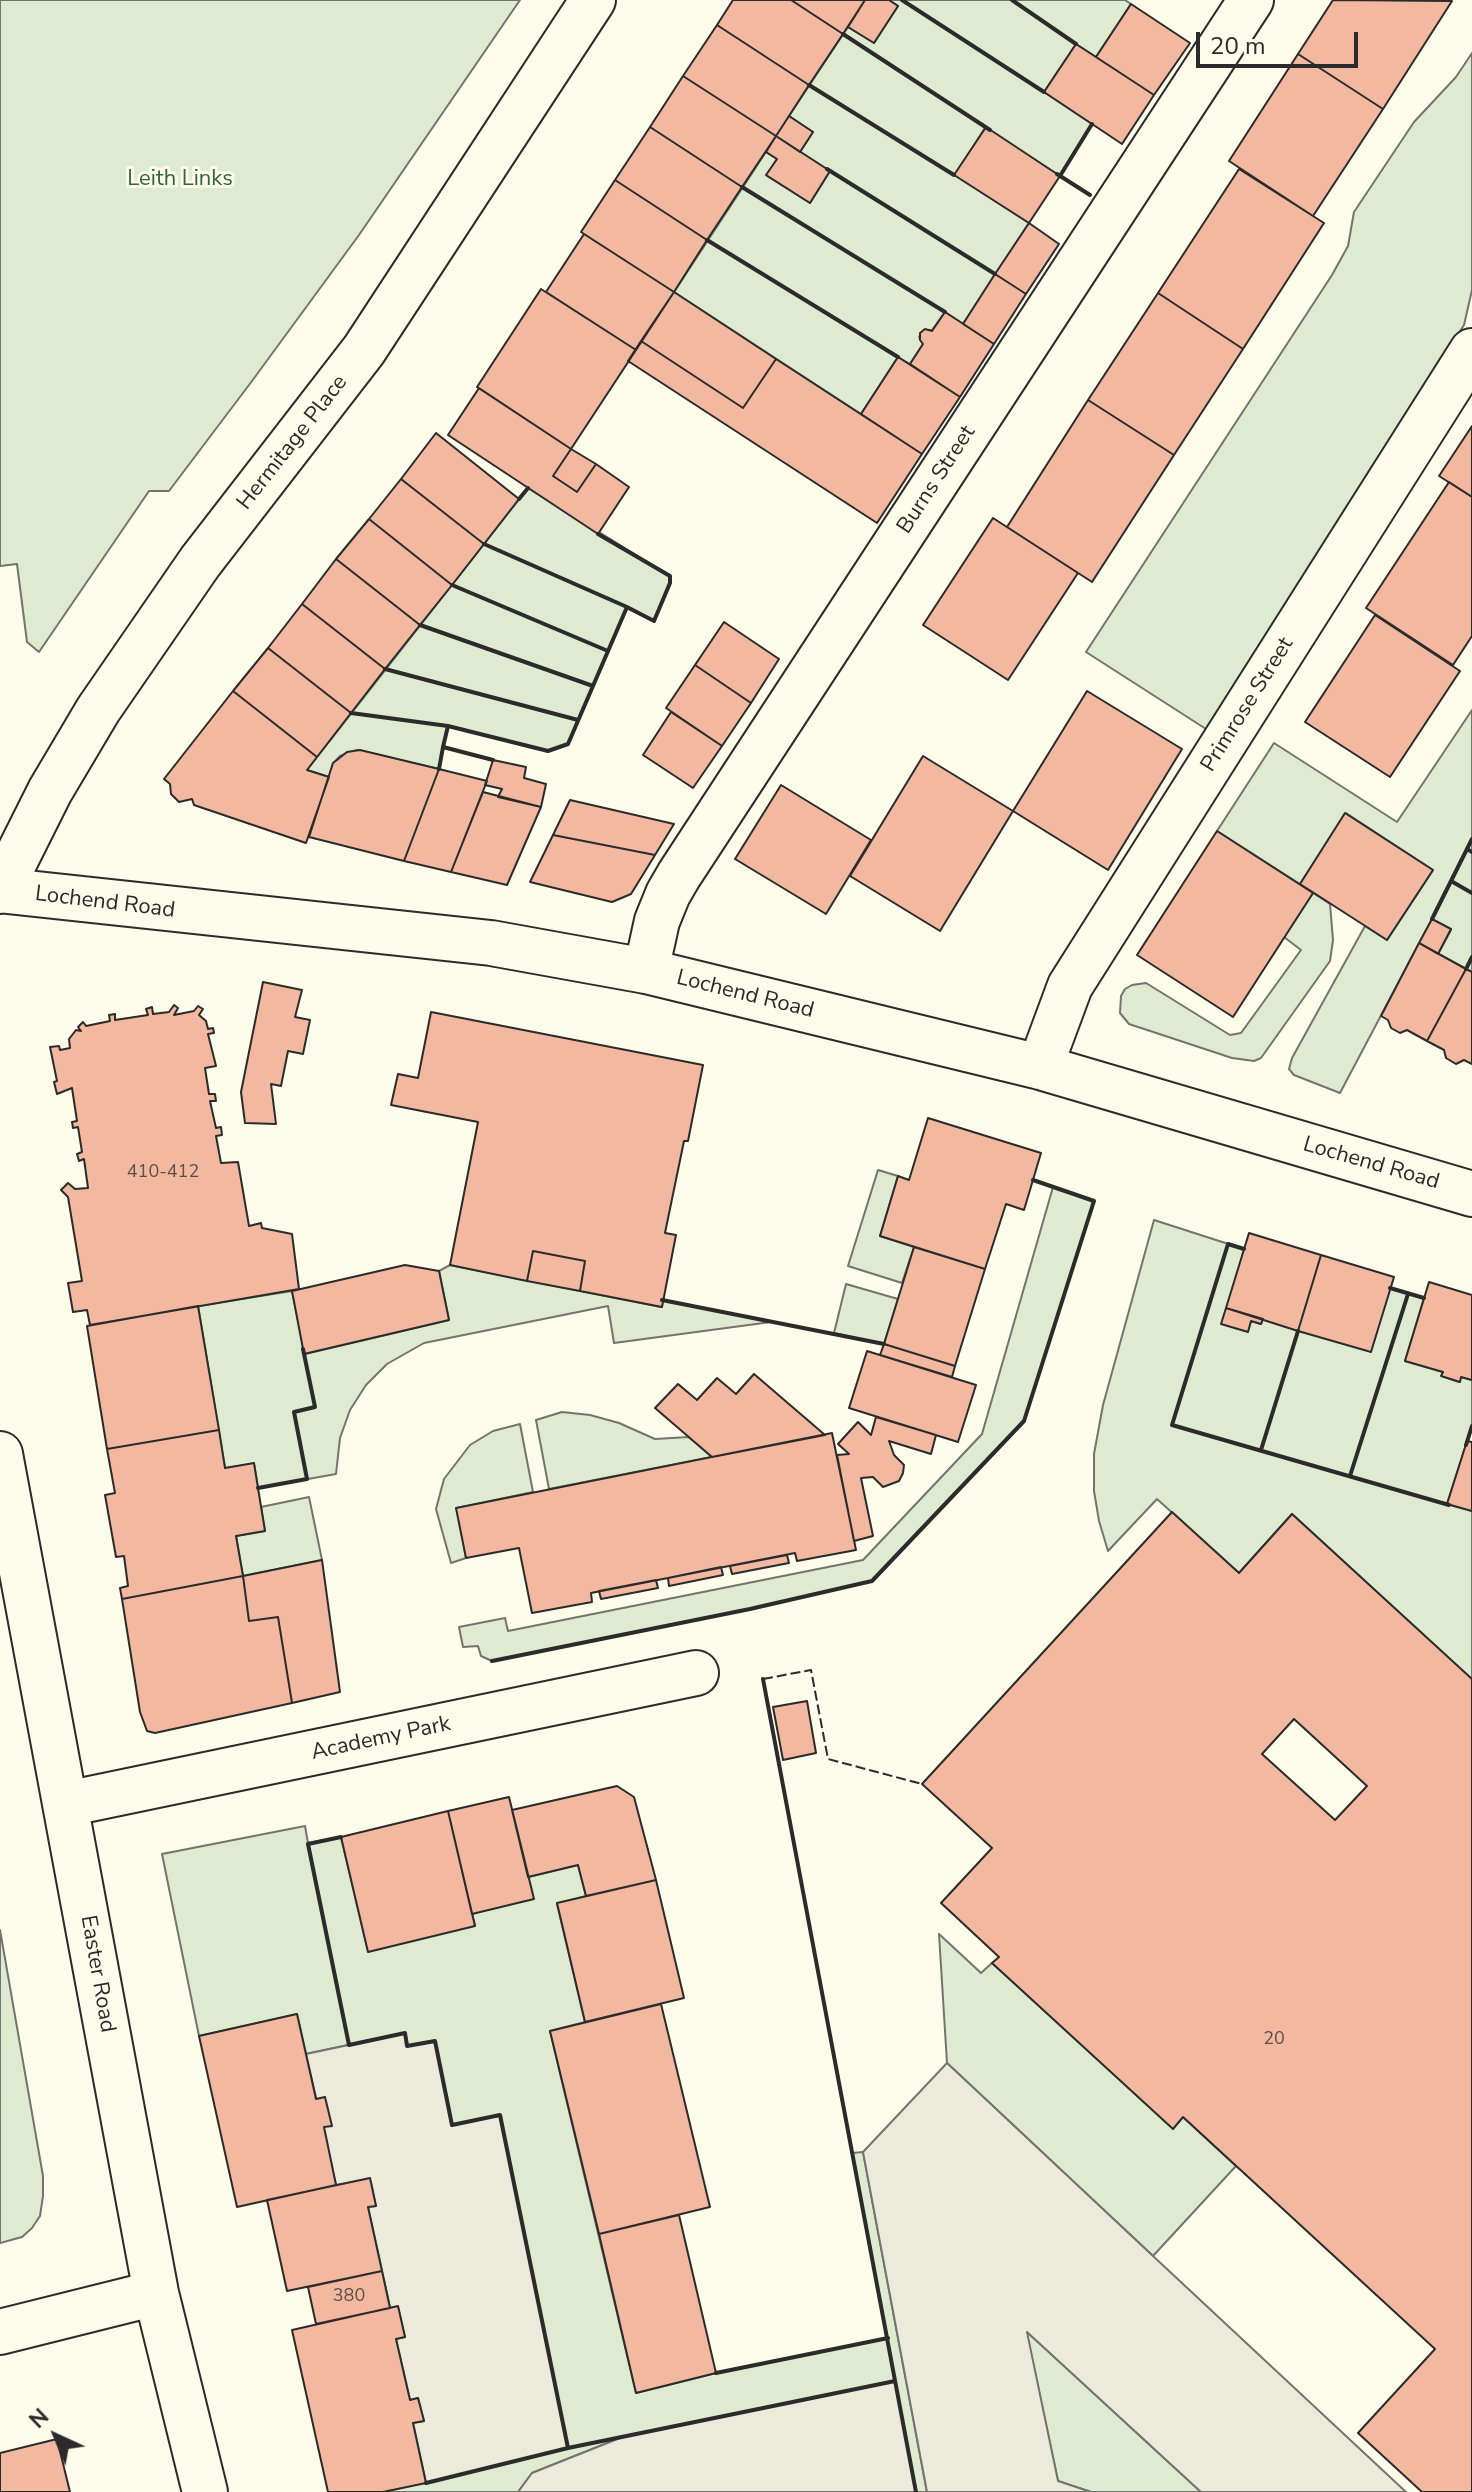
<!DOCTYPE html>
<style>
body{margin:0}
#map{position:relative;width:1472px;height:2492px;overflow:hidden;background:#fdfbea;font-family:"Nunito Sans",sans-serif}
canvas{display:block}
.north{position:absolute;left:16px;top:2396px;width:80px;height:80px;-webkit-text-stroke:6px #fdfbea;paint-order:stroke;rotate:316deg;font-size:22px;font-weight:700;line-height:32px;text-align:center;color:#2b2b2b}
.north::after{content:'';display:block;margin:auto;width:28px;height:36px;background:#2b2b2b;clip-path:polygon(50% 0,100% 100%,50% 72%,0 100%)}
.scale{position:absolute;left:1196px;top:32px;width:162px;height:36px;box-sizing:border-box;border:4px solid #2b2b2b;border-top:0;padding-left:10px;font-size:24px;line-height:28px;white-space:nowrap;color:#2b2b2b;-webkit-text-stroke:6px #fdfbea;paint-order:stroke}
</style>
<div id="map">
<canvas width="1472" height="2492"></canvas>
<div class="north">N</div>
<div class="scale">20 m</div>
</div>
<script>
const context = document.querySelector('canvas').getContext('2d');
context.lineJoin = 'round';
function fill(path, color) { context.fillStyle = color; context.fill(path, 'evenodd'); }
const toPath = rows => new Path2D(rows.map(r => 'M' + r).join(''));
function trace(path, color, width, dash) { context.strokeStyle = color; context.lineWidth = width; context.lineCap = dash ? 'butt' : 'round'; context.setLineDash(dash || []); context.stroke(path); }
function write(font, color, halo, rows, align = 'center') {
  context.font = font + ' "Nunito Sans",sans-serif'; context.lineWidth = 6; context.setLineDash([]); context.textBaseline = 'middle'; context.strokeStyle = halo; context.fillStyle = color; for (const [text, x, y, turn = 0] of rows) {
    context.save(); context.translate(x, y); context.rotate((+turn || 0) * Math.PI / 180); context.textAlign = isNaN(turn) ? turn : align; if (halo) context.strokeText(text, 0, 0); context.fillText(text, 0, 0); context.restore();
  }
}
const green = toPath([
 [0,0,520,0,359,235,252,381,169,491,149,491,39,652,27,642,17,564,0,566,0,0],
 [889,0,1125,0,1131,4,1096,57,1076,44,1044,92,1092,124,1060,176,985,128,955,175,1029,223,963,324,945,312,932,330,924,330,919,337,923,344,910,364,898,357,861,414,674,292,766,152,777,159,767,176,810,203,830,171,800,152,813,132,789,116,848,27,874,43,898,6,889,0],
 [1472,53,1472,290,1464,325,1206,729,1086,652,1332,275,1348,246,1354,212,1414,122,1456,77,1472,53],
 [528,488,670,576,670,583,654,621,627,608,568,744,548,751,448,726,439,769,357,750,340,756,333,764,329,777,307,770,528,488],
 [1472,710,1472,972,1438,954,1451,930,1432,919,1340,1093,1294,1075,1289,1069,1292,1058,1365,926,1387,940,1433,870,1346,813,1300,884,1217,831,1274,743,1397,822,1472,710],
 [1313,893,1330,904,1333,940,1330,961,1261,1058,1254,1061,1232,1058,1129,1024,1120,1013,1121,996,1125,989,1132,985,1146,983,1230,1035,1241,1033,1301,950,1284,937,1313,893],
 [878,1170,898,1176,880,1236,914,1247,902,1283,848,1266,878,1170],
 [1053,1187,1094,1201,1024,1421,872,1581,750,1609,492,1661,481,1656,478,1646,463,1647,459,1627,505,1618,508,1631,863,1560,982,1434,1053,1187],
 [1154,1220,1244,1249,1248,1331,1251,1321,1261,1324,1263,1319,1390,1288,1424,1298,1405,1361,1443,1372,1442,1376,1459,1382,1461,1377,1472,1380,1472,1426,1447,1504,1472,1511,1472,1679,1292,1514,1239,1573,1157,1499,1108,1551,1099,1521,1094,1491,1094,1454,1103,1405,1154,1220],
 [450,1265,661,1307,662,1300,771,1322,614,1343,608,1306,424,1343,387,1364,366,1385,350,1410,340,1438,336,1474,258,1488,254,1464,225,1468,198,1306,292,1291,305,1354,449,1320,439,1271,450,1265],
 [846,1284,898,1299,884,1344,834,1333,846,1284],
 [562,1412,590,1415,619,1423,655,1439,689,1437,712,1457,549,1489,536,1420,562,1412],
 [520,1424,533,1492,457,1508,466,1558,451,1563,436,1509,444,1479,470,1445,493,1431,520,1424],
 [309,1497,322,1560,243,1576,236,1536,265,1531,261,1507,309,1497],
 [305,1826,308,1843,341,1837,368,1951,475,1925,472,1914,528,1877,578,1865,586,1896,557,1904,585,2022,550,2031,636,2393,716,2373,887,2338,852,2153,863,2152,927,2492,916,2492,895,2381,625,2436,532,2473,518,2492,383,2492,568,2447,500,2116,452,2125,407,2046,404,2033,306,2054,297,2014,199,2036,162,1854,305,1826],
 [0,1930,43,2176,43,2196,40,2216,32,2228,22,2237,0,2243,0,1930],
 [939,1934,981,1973,992,1963,1173,2128,1183,2117,1236,2166,1153,2256,947,2063,939,1934],
 [1026,2331,1201,2492,1091,2492,1058,2481,1026,2331]
]);
fill(green, '#deebd1');
trace(green, '#74746e', 2);
const parking = toPath([
 [405,2033,408,2046,435,2041,452,2125,500,2115,568,2448,426,2483,413,2423,424,2421,418,2398,410,2400,396,2339,405,2337,398,2307,390,2308,386,2289,368,2207,376,2206,370,2179,336,2185,306,2054,405,2033],
 [947,2063,1153,2256,1406,2492,1201,2492,1027,2332,1058,2481,1091,2492,927,2492,863,2152,947,2063],
 [895,2381,916,2492,518,2492,532,2473,625,2436,895,2381]
]);
fill(parking, '#eceadb');
trace(parking, '#74746e', 2);
const building = toPath([
 [733,0,791,0,843,34,809,85,717,25,733,0],
 [791,0,865,0,843,34,791,0],
 [865,0,889,0,898,6,874,43,848,27,865,0],
 [1333,0,1452,1,1383,109,1298,54,1333,0],
 [1131,4,1190,43,1154,95,1096,57,1131,4],
 [717,25,809,85,776,136,683,76,717,25],
 [1076,44,1154,95,1122,144,1044,92,1076,44],
 [1298,54,1383,109,1313,216,1229,161,1298,54],
 [683,76,776,136,742,187,650,127,683,76],
 [789,116,813,132,800,152,776,136,789,116],
 [650,127,742,187,707,240,615,180,650,127],
 [986,127,1060,176,1029,223,954,175,986,127],
 [776,136,830,171,810,203,766,175,777,159,766,152,776,136],
 [1239,169,1324,223,1243,349,1158,293,1239,169],
 [615,180,707,240,674,292,581,232,615,180],
 [1029,223,1059,244,1026,294,995,274,1029,223],
 [584,234,674,292,636,350,546,292,584,234],
 [995,274,1026,294,994,344,963,324,995,274],
 [541,289,636,350,571,449,477,387,541,289],
 [674,292,776,359,743,408,641,341,674,292],
 [1158,293,1243,349,1174,455,1088,400,1158,293],
 [945,312,994,344,960,397,910,364,923,344,920,340,920,333,925,329,932,331,945,312],
 [641,341,743,408,776,359,922,454,877,523,628,361,641,341],
 [898,357,960,397,922,454,861,414,898,357],
 [479,388,571,449,553,476,577,492,596,464,629,487,598,534,448,435,479,388],
 [1088,400,1174,455,1092,582,1007,527,1088,400],
 [1472,426,1472,497,1439,476,1472,426],
 [436,433,519,499,484,544,401,479,436,433],
 [571,449,596,464,577,492,553,476,571,449],
 [401,479,484,544,452,585,369,519,401,479],
 [1449,482,1472,497,1472,636,1453,665,1366,608,1449,482],
 [993,518,1078,573,1008,680,923,625,993,518],
 [369,519,452,585,420,625,336,559,369,519],
 [336,559,420,625,385,669,302,604,336,559],
 [302,604,385,669,351,713,268,648,302,604],
 [1375,615,1460,671,1390,777,1305,722,1375,615],
 [724,622,779,659,751,703,695,665,724,622],
 [268,648,351,713,317,757,233,691,268,648],
 [695,665,751,703,722,746,666,708,695,665],
 [233,691,317,757,307,770,329,777,306,843,194,805,192,799,179,802,171,794,170,784,164,779,233,691],
 [1087,691,1182,749,1108,870,1013,811,1087,691],
 [671,712,722,746,693,788,643,755,671,712],
 [360,750,439,769,404,861,309,837,333,763,347,752,360,750],
 [923,756,1013,811,940,931,850,876,923,756],
 [493,760,526,767,524,778,546,784,541,807,498,797,502,789,485,785,493,760],
 [439,769,487,781,451,872,404,861,439,769],
 [781,785,871,840,826,914,735,859,781,785],
 [483,792,541,807,507,885,451,872,483,792],
 [570,800,674,824,655,855,553,835,570,800],
 [1345,813,1433,870,1387,940,1300,884,1345,813],
 [1217,831,1313,893,1233,1017,1137,955,1217,831],
 [553,835,655,855,631,894,612,902,530,882,553,835],
 [1432,919,1451,929,1438,954,1419,943,1432,919],
 [1419,943,1466,969,1427,1041,1407,1030,1400,1033,1391,1028,1388,1020,1381,1016,1419,943],
 [1466,969,1472,972,1472,1064,1464,1060,1456,1064,1446,1058,1444,1050,1427,1041,1466,969],
 [263,982,302,990,295,1017,310,1020,303,1054,288,1051,281,1086,271,1084,276,1124,245,1123,241,1092,263,982],
 [174,1005,178,1008,174,1015,194,1011,198,1006,203,1009,199,1015,206,1021,208,1029,213,1028,214,1033,208,1034,216,1066,205,1068,209,1094,215,1094,216,1101,210,1101,216,1128,221,1127,222,1135,216,1136,221,1163,238,1162,249,1226,261,1223,262,1228,292,1234,299,1289,90,1325,87,1310,73,1312,68,1283,82,1281,68,1197,61,1190,68,1183,75,1189,88,1188,84,1159,79,1161,77,1154,82,1152,78,1127,73,1128,72,1122,77,1121,72,1088,57,1094,54,1082,57,1081,50,1047,59,1046,60,1050,70,1048,69,1039,76,1030,81,1031,78,1027,83,1022,86,1026,110,1021,109,1015,115,1014,115,1020,148,1015,146,1009,152,1007,153,1014,169,1012,174,1005],
 [431,1012,703,1065,688,1141,684,1141,665,1233,676,1235,662,1307,580,1291,585,1261,533,1251,527,1281,450,1265,478,1122,391,1105,398,1074,418,1078,431,1012],
 [928,1118,1041,1153,1024,1210,1006,1204,985,1269,880,1236,898,1176,909,1180,928,1118],
 [1249,1233,1321,1255,1298,1331,1226,1308,1249,1233],
 [914,1247,985,1269,955,1366,884,1344,914,1247],
 [533,1251,585,1261,580,1291,527,1281,533,1251],
 [1321,1255,1394,1277,1371,1352,1298,1331,1321,1255],
 [405,1265,439,1271,449,1320,304,1354,292,1291,405,1265],
 [1429,1282,1472,1295,1472,1380,1461,1377,1460,1382,1441,1376,1443,1372,1405,1361,1429,1282],
 [198,1306,219,1430,107,1449,87,1326,198,1306],
 [1226,1308,1263,1319,1261,1324,1251,1321,1248,1332,1221,1324,1226,1308],
 [884,1344,955,1366,952,1377,880,1355,884,1344],
 [867,1351,976,1385,958,1442,849,1408,867,1351],
 [754,1374,825,1435,712,1457,655,1408,678,1384,697,1400,717,1378,736,1394,754,1374],
 [876,1417,936,1435,931,1454,889,1441,894,1455,904,1465,903,1473,899,1481,883,1487,873,1477,861,1478,873,1536,854,1541,837,1455,849,1454,838,1444,858,1422,871,1435,876,1417],
 [219,1430,225,1468,254,1463,258,1488,265,1531,236,1536,243,1576,122,1599,120,1588,128,1586,124,1556,116,1557,105,1495,115,1493,107,1449,219,1430],
 [832,1433,856,1550,797,1561,795,1553,668,1578,591,1593,592,1602,532,1613,519,1548,466,1558,456,1508,832,1433],
 [1467,1441,1472,1442,1472,1511,1447,1504,1467,1441],
 [1172,1512,1239,1573,1292,1514,1472,1679,1472,2492,1422,2492,1358,2433,1435,2349,1183,2117,1173,2129,992,1963,999,1957,941,1903,992,1848,922,1784,1172,1512],
 [1294,1719,1367,1786,1335,1820,1262,1754,1294,1719],
 [787,1555,789,1563,732,1574,730,1566,787,1555],
 [322,1560,340,1692,292,1703,278,1617,249,1621,243,1576,322,1560],
 [721,1567,723,1575,669,1586,668,1578,721,1567],
 [243,1576,249,1621,278,1617,292,1703,155,1733,147,1731,140,1712,122,1599,243,1576],
 [656,1580,658,1588,601,1599,599,1591,656,1580],
 [807,1701,816,1753,783,1760,773,1707,807,1701],
 [617,1786,634,1797,656,1880,586,1896,578,1865,528,1877,512,1810,617,1786],
 [509,1797,534,1899,472,1914,448,1811,509,1797],
 [448,1811,475,1926,368,1952,341,1837,448,1811],
 [656,1880,684,1998,585,2022,557,1903,656,1880],
 [661,2004,710,2207,599,2234,550,2031,661,2004],
 [297,2014,316,2099,325,2097,332,2126,324,2127,336,2185,237,2207,199,2036,297,2014],
 [370,2178,376,2206,368,2207,382,2271,287,2291,267,2200,370,2178],
 [679,2215,716,2373,636,2393,599,2234,679,2215],
 [382,2271,390,2308,316,2324,308,2287,382,2271],
 [398,2306,405,2337,396,2339,410,2400,418,2398,424,2421,413,2423,426,2483,383,2492,328,2492,292,2330,398,2306],
 [57,2439,70,2492,0,2492,0,2453,57,2439]
]);
fill(building, '#f2b8a0');
trace(building, '#2b2b2b', 2);
const minor = toPath([
 [0,890,491,943,646,971,1040,1067,1472,1194],
 [0,891,50,791,98,710,200,562,364,350,593,0],
 [646,971,657,921,668,894,679,875,1251,0],
 [1040,1067,1070,986,1472,351],
 [0,1454,156,2293,205,2492],
 [66,1804,696,1673],
 [0,2332,156,2293]
]);
trace(minor, '#2b2b2b', 48);
trace(minor, '#fdfbea', 44);
trace(toPath([
 [763,1679,811,1670,828,1759,922,1784]
]), '#2b2b2b', 2, [10, 4]);
trace(toPath([
 [902,0,1044,92],
 [1012,0,1076,44],
 [843,34,990,130],
 [809,85,954,175],
 [827,169,995,274],
 [1057,174,1090,195],
 [1060,176,1092,124],
 [742,187,945,312],
 [707,240,898,357],
 [519,499,528,488],
 [484,544,627,607],
 [452,585,608,651],
 [420,625,593,686],
 [385,669,578,720],
 [351,713,448,726],
 [493,760,443,747,448,726,548,751,568,744,627,607,654,621,670,583,670,576,598,534],
 [439,769,443,747],
 [1467,849,1472,839],
 [1451,881,1472,893],
 [1432,919,1467,849,1472,852],
 [1466,969,1472,957],
 [1244,1249,1228,1244,1172,1425,1449,1505],
 [1390,1288,1424,1298],
 [662,1300,884,1344],
 [1466,1445,1472,1426],
 [1261,1450,1298,1331],
 [1350,1476,1408,1294],
 [258,1488,307,1479,294,1412,315,1407,303,1349],
 [492,1661,750,1609,872,1581,1024,1421,1094,1201,1033,1180],
 [763,1679,916,2492],
 [341,1837,308,1844,349,2045,405,2033,407,2046,435,2041,452,2125,500,2115,568,2448,895,2381],
 [716,2373,888,2338],
 [426,2483,568,2448]
]), '#2b2b2b', 4);
write('18px', '#5d4e48', null, [
 ["410-412",163,1173],
 ["20",1274,2040],
 ["380",349,2297]
]);
write('22px', '#34623c', '#fdfbea', [
 ["Leith Links",180,180]
]);
write('22px', '#2b2b2b', '#fdfbea', [
 ["Hermitage Place",293,443,-52],
 ["Burns Street",937,480,-57],
 ["Primrose Street",1248,705,-58],
 ["Lochend Road",105,903,7],
 ["Lochend Road",745,995,14],
 ["Lochend Road",1371,1164,16],
 ["Academy Park",381,1739,-12],
 ["Easter Road",97,1974,80]
]);
</script>
